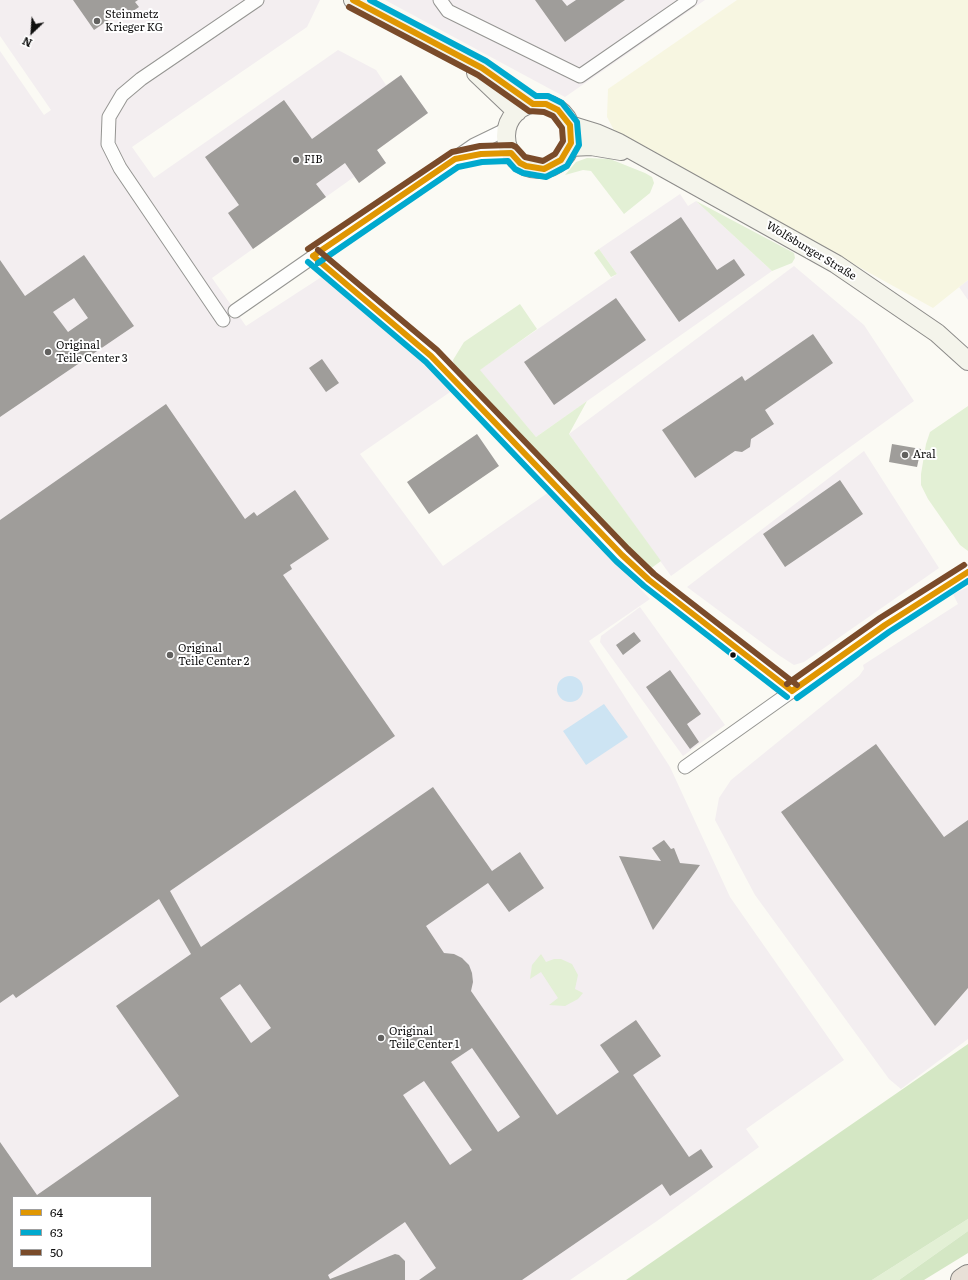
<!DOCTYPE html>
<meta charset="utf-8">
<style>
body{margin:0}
#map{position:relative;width:968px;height:1280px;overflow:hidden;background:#fbfaf4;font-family:Literata,serif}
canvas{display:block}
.legend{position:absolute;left:12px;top:1196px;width:140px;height:72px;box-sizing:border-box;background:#fff;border:1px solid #9f9f9f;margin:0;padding:5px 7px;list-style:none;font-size:12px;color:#0f0f0f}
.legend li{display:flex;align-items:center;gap:8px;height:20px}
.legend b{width:20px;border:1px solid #9f9f9f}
.north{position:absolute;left:12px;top:12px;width:40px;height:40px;-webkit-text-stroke:3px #fff;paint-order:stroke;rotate:205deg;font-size:11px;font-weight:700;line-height:16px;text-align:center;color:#0f0f0f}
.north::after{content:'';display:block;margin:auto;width:14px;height:18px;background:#0f0f0f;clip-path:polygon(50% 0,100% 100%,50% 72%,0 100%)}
</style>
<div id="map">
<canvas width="968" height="1280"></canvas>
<ul class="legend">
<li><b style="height:5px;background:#e09702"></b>64</li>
<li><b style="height:5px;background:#00a9ce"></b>63</li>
<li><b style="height:5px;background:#7a4b2a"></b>50</li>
</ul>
<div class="north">N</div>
</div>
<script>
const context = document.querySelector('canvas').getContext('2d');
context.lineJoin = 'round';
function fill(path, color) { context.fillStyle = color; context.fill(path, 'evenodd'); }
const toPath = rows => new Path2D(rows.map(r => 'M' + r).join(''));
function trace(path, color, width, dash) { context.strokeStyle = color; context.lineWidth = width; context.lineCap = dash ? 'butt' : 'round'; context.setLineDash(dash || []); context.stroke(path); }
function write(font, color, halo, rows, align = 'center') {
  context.font = font + ' Literata,serif'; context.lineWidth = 4; context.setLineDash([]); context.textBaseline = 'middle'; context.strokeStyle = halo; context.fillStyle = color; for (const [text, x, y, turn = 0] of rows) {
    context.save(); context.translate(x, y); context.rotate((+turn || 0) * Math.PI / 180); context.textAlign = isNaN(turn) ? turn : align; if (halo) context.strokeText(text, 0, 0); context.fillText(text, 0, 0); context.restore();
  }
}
fill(toPath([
 [0,0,320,0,307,27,132,147,154,178,338,50,376,70,386,85,401,75,428,113,377,150,386,163,359,183,354,177,212,278,246,326,323,276,456,388,360,454,443,566,549,492,650,599,589,641,670,767,730,897,844,1060,746,1129,759,1147,657,1221,570,1280,0,1280,0,51,44,115,51,110,0,36],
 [13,1197,151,1197,151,1267,13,1267],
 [385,0,705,0,565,97],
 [680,194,688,206,696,201,772,271,536,437,479,370,617,274,599,249],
 [794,266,864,325,914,401,671,576,569,434],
 [968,280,968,300,959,287],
 [864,451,939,568,804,662,794,665,780,656,687,587],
 [968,587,968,1039,901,1089,889,1079,755,895,715,820,719,798,731,780,859,676,864,669,863,665,958,604,953,594],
 [640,607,725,725,683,756,600,642,601,636]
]), '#f3eef0');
fill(toPath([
 [737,0,968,0,968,280,933,308,615,132,607,117,608,89]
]), '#f7f6e1');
fill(toPath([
 [587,158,610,159,645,173,652,177,654,183,650,193,624,214,591,171,583,170,565,175,576,162],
 [696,201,794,253,795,258,792,263,772,271],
 [599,249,617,274,611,277,594,253],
 [520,304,537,329,480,370,536,437,587,401,569,434,661,561,650,569,454,366,453,360,464,342],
 [968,406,968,551,960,545,928,499,921,485,921,474,926,444,930,432],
 [541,954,546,962,554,959,561,959,572,964,578,975,575,989,583,993,578,999,565,1006,549,1005,558,998,541,972,530,979,532,965],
 [968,1219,968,1231,899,1280,872,1280]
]), '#e3f0d5');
fill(toPath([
 [968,1044,968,1219,872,1280,626,1280],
 [968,1231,968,1253,924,1280,899,1280]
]), '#d4e7c4');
fill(toPath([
 '557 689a13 13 0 1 1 26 0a13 13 0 1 1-26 0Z',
 [604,704,628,737,586,765,563,731]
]), '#cde4f3');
fill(toPath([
 [73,0,138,0,135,2,139,7,130,13,126,8,94,30],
 [535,0,562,0,567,6,576,0,625,0,565,42],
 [401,75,428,113,377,150,386,163,359,183,345,163,316,184,326,197,253,249,228,213,239,205,205,157,284,100,312,139],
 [681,217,717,270,734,259,745,275,679,322,630,252],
 [84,255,134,326,0,417,0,260,25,296],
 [74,298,88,318,68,332,53,312],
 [616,298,646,340,554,405,524,362],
 [813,334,833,363,765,410,774,424,751,439,750,447,742,452,735,451,695,478,662,430,742,376,745,381],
 [322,359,339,383,326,392,309,368],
 [166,404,245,519,254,512,257,516,295,490,329,539,290,565,292,569,283,575,395,736,170,891,201,947,433,787,492,871,520,852,544,888,509,912,488,883,426,926,444,953,454,954,462,958,469,965,472,973,473,982,471,991,557,1115,619,1072,600,1045,636,1020,661,1056,633,1075,689,1157,701,1149,713,1167,670,1196,662,1184,522,1280,419,1280,436,1268,405,1222,328,1275,330,1279,395,1254,399,1255,405,1261,405,1280,0,1280,0,1142,37,1195,179,1096,116,1006,191,954,159,899,16,998,13,994,0,1003,0,520],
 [240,984,271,1028,251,1043,220,998],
 [472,1048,520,1117,498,1132,451,1062],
 [424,1081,472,1150,450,1165,403,1095],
 [13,1197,151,1197,151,1267,13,1267],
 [477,434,499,466,429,514,407,482],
 [892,444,921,449,917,467,889,462],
 [840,480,863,514,785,567,763,534],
 [634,632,641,641,623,655,616,645],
 [670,670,701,714,687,724,699,742,690,749,646,687],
 [876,744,944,837,968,820,968,988,935,1026,781,812],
 [664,840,671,849,674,848,680,863,700,865,653,930,619,856,661,861,652,848]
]), '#9f9d9a');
const street = toPath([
 [440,0,448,11,580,76,690,0],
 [458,158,481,154,511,153],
 [313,256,431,356,622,555,649,580,792,691],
 [235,311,474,145,507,129],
 [223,320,120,168,108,144,109,117,122,95,141,79,257,0],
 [685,767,885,625,968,572]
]);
const secondary = toPath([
 [353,0,482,68,533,104],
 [476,73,517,112],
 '506 136a33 33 0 1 1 66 0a33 33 0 1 1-66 0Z',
 [570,125,596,133,619,143,836,264,937,333,968,361],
 [570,147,591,146,621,151]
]);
const highway = toPath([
 [962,1280,968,1276]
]);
trace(street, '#959592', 15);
trace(secondary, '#8c8b89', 20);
trace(highway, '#83827f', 24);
trace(street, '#fefefd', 13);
trace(secondary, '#f4f4eb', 18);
trace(highway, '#e8e0d7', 22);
trace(toPath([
 [313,256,431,356,622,555,649,580,792,691],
 [313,256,455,159,481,154,511,153,520,163,526,166,544,169,561,160,571,143,570,125,558,110,546,104,533,104,482,68,353,0],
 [792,691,885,625,968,572]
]), '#e09702', 6);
trace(toPath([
 [308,262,426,362,616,561,644,586,787,697],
 [318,263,458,167,482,162,508,161,515,169,523,173,546,177,567,166,579,145,577,122,562,103,548,96,536,96,486,61,370,0],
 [797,698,889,632,968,581]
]), '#00a9ce', 6);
trace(toPath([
 [308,249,452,152,480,146,512,145,516,147,525,157,543,161,555,154,563,141,562,128,553,116,544,112,529,111,478,75,349,7],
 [318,250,437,350,628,549,654,574,797,685],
 [787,684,880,618,964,565]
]), '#7a4b2a', 6);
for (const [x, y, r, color] of [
 [97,21,4,"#62615f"],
 [296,160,4,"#62615f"],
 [48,352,4,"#62615f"],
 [905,455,4,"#62615f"],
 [170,655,4,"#62615f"],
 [733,655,3.5,"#0f0f0f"],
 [381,1038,4,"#62615f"]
]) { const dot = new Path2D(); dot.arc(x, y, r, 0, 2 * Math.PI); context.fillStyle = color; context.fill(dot); trace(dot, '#fff', 1.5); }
write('11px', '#0f0f0f', '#fff', [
 ["Steinmetz",105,15],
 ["Krieger KG",105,28],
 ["FIB",304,160],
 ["Original",56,346],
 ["Teile Center 3",56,359],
 ["Aral",913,455],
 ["Original",178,649],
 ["Teile Center 2",178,662],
 ["Original",389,1032],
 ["Teile Center 1",389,1045]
], 'left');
write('11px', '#0f0f0f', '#fff', [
 ["Wolfsburger Straße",811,251,31]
]);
</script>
